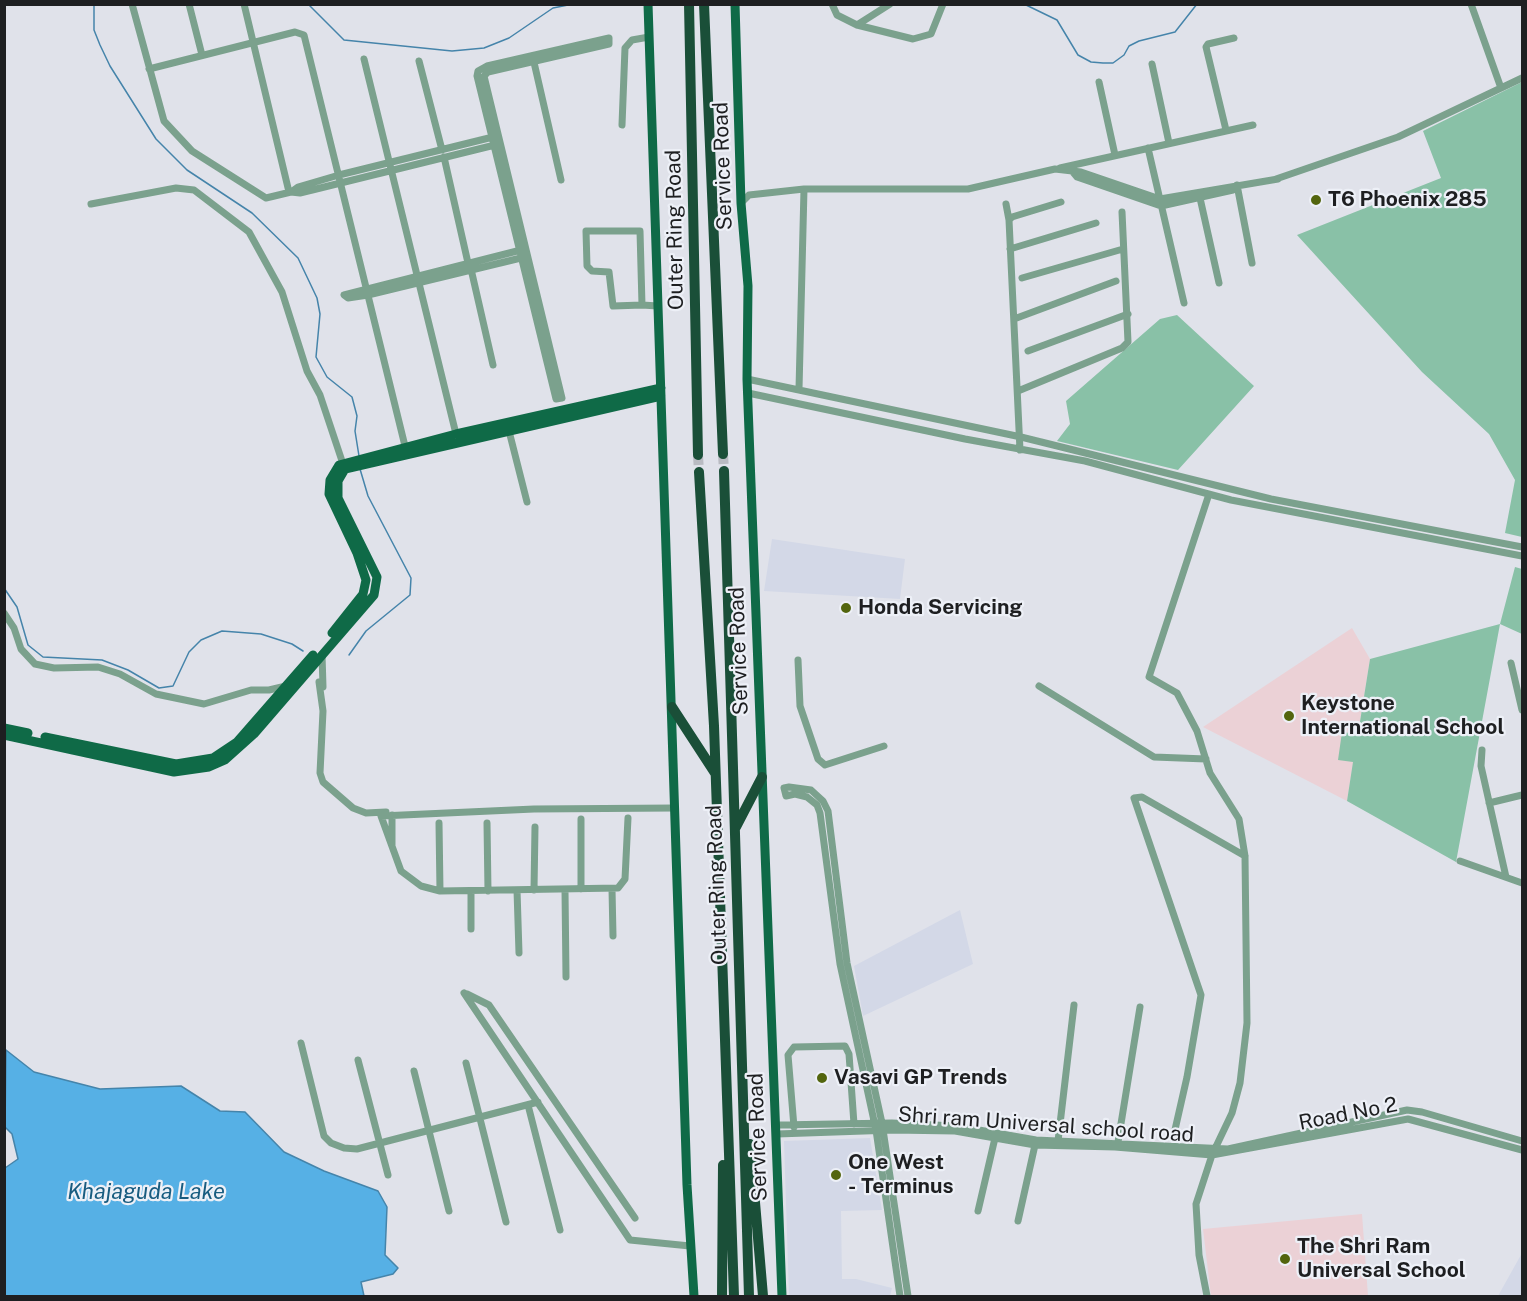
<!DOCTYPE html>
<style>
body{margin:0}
#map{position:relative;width:1527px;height:1301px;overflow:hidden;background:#e0e2ea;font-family:"Public Sans",sans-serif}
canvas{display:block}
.frame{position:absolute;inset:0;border:6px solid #1e1f21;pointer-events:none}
</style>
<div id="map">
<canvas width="1527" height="1301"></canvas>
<div class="frame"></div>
</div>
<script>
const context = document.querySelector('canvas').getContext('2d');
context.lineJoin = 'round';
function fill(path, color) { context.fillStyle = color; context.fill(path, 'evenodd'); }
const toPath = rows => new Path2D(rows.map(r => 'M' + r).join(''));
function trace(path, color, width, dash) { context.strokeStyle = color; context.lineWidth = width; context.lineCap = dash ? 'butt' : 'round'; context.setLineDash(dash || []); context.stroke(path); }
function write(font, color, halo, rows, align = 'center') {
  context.font = font + ' "Public Sans",sans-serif'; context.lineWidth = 4.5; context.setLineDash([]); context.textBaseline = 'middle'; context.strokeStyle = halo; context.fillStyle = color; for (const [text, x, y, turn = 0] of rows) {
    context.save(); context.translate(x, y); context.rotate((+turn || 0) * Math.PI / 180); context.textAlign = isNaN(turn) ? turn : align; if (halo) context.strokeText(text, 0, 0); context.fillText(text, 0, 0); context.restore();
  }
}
fill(toPath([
 [772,539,905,559,900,599,764,591],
 [960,910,973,964,863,1016,854,966],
 [870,1138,882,1210,841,1211,842,1279,856,1279,892,1288,890,1296,789,1296,784,1141],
 [1522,1253,1522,1296,1498,1296]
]), '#d3d8e7');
fill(toPath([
 [1352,628,1370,659,1347,801,1203,727],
 [1362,1214,1368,1296,1211,1296,1203,1229]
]), '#ebd1d6');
fill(toPath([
 [1522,82,1522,537,1505,533,1515,480,1489,434,1422,372,1297,235,1441,178,1423,131],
 [1177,315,1254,386,1178,470,1057,441,1070,424,1066,401,1160,319],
 [1515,567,1522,569,1522,634,1500,624,1456,862,1347,801,1353,762,1338,760,1342,732,1358,734,1370,659,1500,624]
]), '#89c1a7');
const water = toPath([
 [6,1050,34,1072,100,1089,181,1086,220,1111,245,1112,284,1152,324,1171,378,1191,387,1207,385,1255,398,1268,393,1274,361,1282,364,1296,5,1296,5,1168,18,1159,12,1134,5,1127,6,1050]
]);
fill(water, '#56b0e5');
trace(water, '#4584aa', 1.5);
trace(toPath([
 [94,4,94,30,100,45,110,66,156,139,187,170,252,213,298,258,317,298,320,314,316,357,327,377,352,397,357,416,355,431,359,456],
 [308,4,344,40,452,51,484,48,509,38,553,8,573,4],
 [1024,4,1057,20,1078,55,1091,62,1103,63,1113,63,1124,55,1129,46,1139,41,1175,32,1197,4],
 [4,588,17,607,28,645,43,657,102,660,128,670,159,688,173,686,189,652,201,640,222,631,261,634,292,644,303,651],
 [349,655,366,631,410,595,411,578,368,496,360,469]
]), '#4584aa', 1.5);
trace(toPath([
 [723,454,724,471],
 [698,455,699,472]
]), '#b9bbc2', 10, [10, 5]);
trace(toPath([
 [132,4,164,121,192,151,266,198,291,192,300,193,499,144],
 [189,4,202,55],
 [244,4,289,192],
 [832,4,837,15,857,25,913,39,931,34,943,4],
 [1471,4,1501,88],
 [857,25,890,4],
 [609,38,609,44,488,72,484,76,562,398,556,399,477,76,478,71,487,66,609,38],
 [533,58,561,180],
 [364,59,456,434],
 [419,61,442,150],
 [1152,64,1169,143],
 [149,69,295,32,304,35,405,446],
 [1099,82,1115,155],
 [622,125,625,48,632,40,649,37],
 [1226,130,1206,47,1208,44,1234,38],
 [1148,148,1184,303],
 [444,157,468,263],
 [1060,168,1253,125],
 [1072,171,1077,177,1161,206,1233,190],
 [1276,179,1398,137,1522,78],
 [1237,185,1252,263],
 [291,192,298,187,339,175,497,136],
 [1200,198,1219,283],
 [741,203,749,195,804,189,968,189,1055,169,1081,172,1160,199,1278,179],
 [91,204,176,188,194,190,249,232,282,292,307,371,320,395,344,467],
 [1006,204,1009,220],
 [1010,249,1096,223],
 [521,250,344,295,348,298,368,295,525,257],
 [471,269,493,365],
 [1022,278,1123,249],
 [642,305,613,306,609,272,592,271,587,266,586,231,640,231,642,305,658,306],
 [1014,319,1116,281],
 [1028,351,1128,314],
 [747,379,1021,437,1271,499,1522,547],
 [799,389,804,189],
 [1018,391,1122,348,1128,342,1122,212],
 [748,393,965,439,1085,461,1231,500,1522,556],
 [509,431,527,502],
 [1020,450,1009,220,1012,217,1061,202],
 [4,613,14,628,21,649,35,664,54,668,98,667,120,674,156,694,204,704,251,690,269,690,286,686],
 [322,654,323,687],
 [798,660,800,706,818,759,825,765,884,746],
 [1511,663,1522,710],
 [319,682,323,711,320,773,323,782,353,808,366,813,386,812],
 [1039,686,1154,757,1206,759],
 [1482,750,1481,766,1506,877],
 [1489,803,1522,795],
 [392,815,392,845],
 [628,818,625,879,618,888,440,891,421,886,401,871,381,816,534,809,675,808],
 [581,819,581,889],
 [439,823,440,891],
 [487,823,488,891],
 [1460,861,1522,883],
 [612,889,613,936],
 [517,890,519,953],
 [534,890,535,827],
 [565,890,566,977],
 [471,891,471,929],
 [464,993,630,1240,690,1246],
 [467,994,489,1005,635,1218],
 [301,1043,324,1136,331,1143,344,1148,357,1149,538,1102],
 [358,1060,388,1175],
 [466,1063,506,1222],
 [414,1071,449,1211],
 [528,1105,560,1230],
 [777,1125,892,1123,956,1126,1036,1140,1228,1149,1407,1110,1422,1112,1522,1141],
 [794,1127,788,1055,794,1047,845,1046,849,1054,854,1124],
 [777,1134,893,1130,955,1131,1035,1145,1115,1147,1212,1155,1408,1119,1522,1150],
 [1174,1134,1187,1077,1201,995,1134,798,1142,797,1245,856],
 [1058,1141,1074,1005],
 [1118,1142,1140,1007],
 [978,1211,995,1138],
 [1018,1221,1035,1145],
 [900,1296,876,1130,840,964,820,813,817,805,807,797,795,794,786,796,784,788,789,787,811,790,823,801,828,811,847,963,882,1123,908,1296],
 [1207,1296,1199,1255,1196,1204,1212,1155,1232,1113,1240,1083,1247,1023,1245,856,1239,819,1210,773,1197,731,1177,693,1149,677,1209,494]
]), '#7ba18d', 7);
trace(toPath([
 [648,4,687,1185,694,1296],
 [735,4,741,203,748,286,747,379,782,1296],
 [332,633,363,594,366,580,357,553,329,494,330,480,339,465,456,434,661,388],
 [4,728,28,733],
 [4,735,174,772,209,767,225,760,254,734,374,595,377,577,338,498,338,481,345,469,661,396],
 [45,737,176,764,213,758,237,742,313,655]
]), '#0f6a47', 9);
trace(toPath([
 [689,4,698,455],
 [704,4,723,454],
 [724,471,749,1296],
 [699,472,714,726,734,1296],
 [672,707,715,773],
 [736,827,762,777],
 [750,1144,763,1296],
 [722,1296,723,1165]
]), '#1a4f38', 10);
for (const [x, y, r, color] of [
 [1316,200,6,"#53650e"],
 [846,608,6,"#53650e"],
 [1289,716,6,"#53650e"],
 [822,1078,6,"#53650e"],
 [836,1175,6,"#53650e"],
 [1285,1259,6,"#53650e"]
]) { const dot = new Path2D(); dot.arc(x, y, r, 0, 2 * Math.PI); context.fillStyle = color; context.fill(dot); trace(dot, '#edf0f7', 2); }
write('21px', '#1e1f21', '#edf0f7', [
 ["Service Road",723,166,-92],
 ["Outer Ring Road",675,230,-91],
 ["Service Road",739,651,-92],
 ["Outer Ring Road",717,885,-92],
 ["Road No 2",1348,1114,-11],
 ["Shri ram Universal school road",1046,1125,4],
 ["Service Road",758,1137,-92]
]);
write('bold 21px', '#1e1f21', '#edf0f7', [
 ["T6 Phoenix 285",1328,200],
 ["Honda Servicing",858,608],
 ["Keystone",1301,704],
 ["International School",1301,728],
 ["Vasavi GP Trends",834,1078],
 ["One West",848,1163],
 ["- Terminus",848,1187],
 ["The Shri Ram",1297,1247],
 ["Universal School",1297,1271]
], 'left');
write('italic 22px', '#185c80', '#edf0f7', [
 ["Khajaguda Lake",146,1192]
]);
</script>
